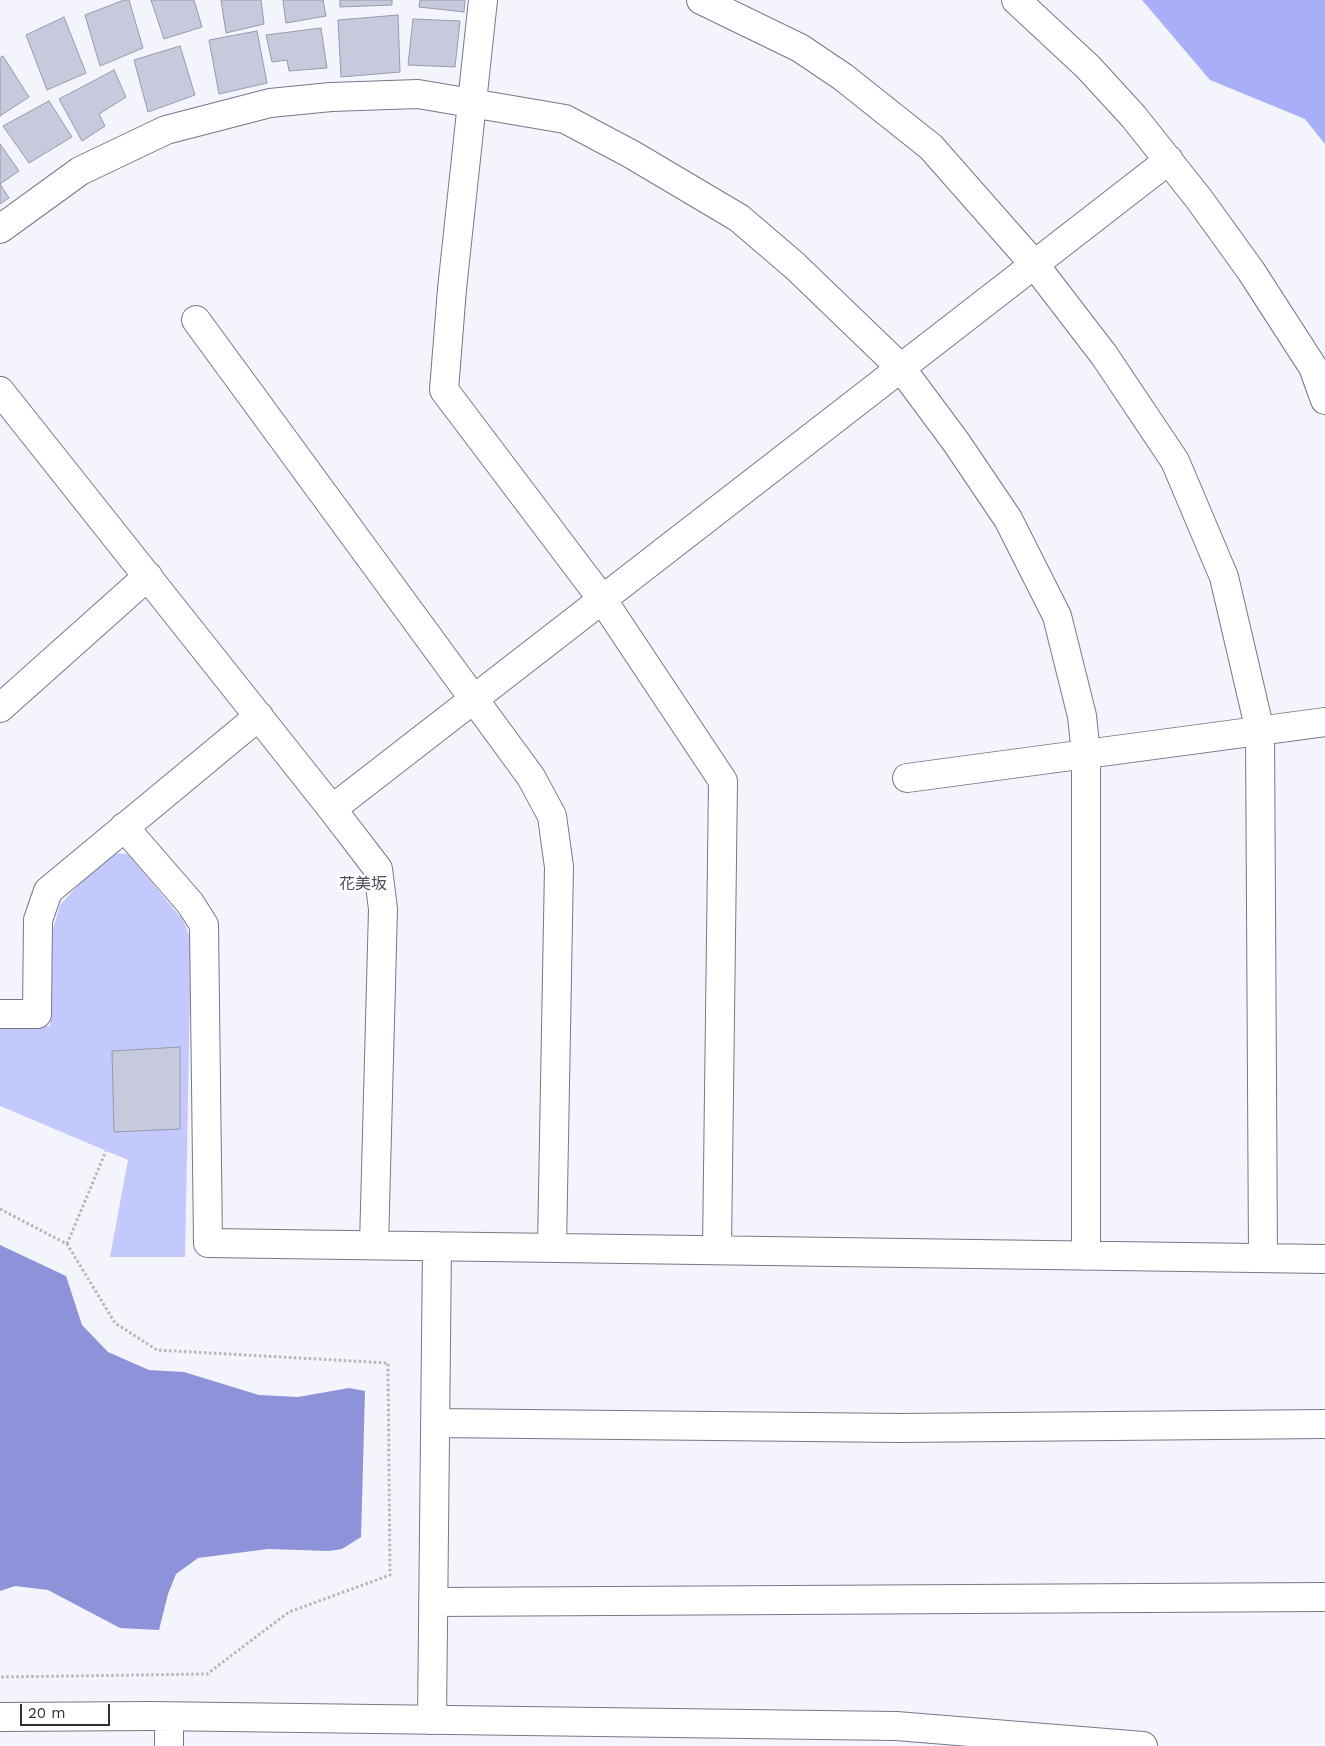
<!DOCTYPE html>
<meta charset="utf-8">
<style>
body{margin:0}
#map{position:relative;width:1325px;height:1746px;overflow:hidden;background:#f3f4fc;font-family:"Work Sans",sans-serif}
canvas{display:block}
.scale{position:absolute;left:20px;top:1704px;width:90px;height:22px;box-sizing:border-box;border:2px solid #2f3037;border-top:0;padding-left:6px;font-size:15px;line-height:18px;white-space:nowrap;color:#2f3037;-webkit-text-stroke:4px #fff;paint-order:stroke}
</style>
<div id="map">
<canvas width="1325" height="1746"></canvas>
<div class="scale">20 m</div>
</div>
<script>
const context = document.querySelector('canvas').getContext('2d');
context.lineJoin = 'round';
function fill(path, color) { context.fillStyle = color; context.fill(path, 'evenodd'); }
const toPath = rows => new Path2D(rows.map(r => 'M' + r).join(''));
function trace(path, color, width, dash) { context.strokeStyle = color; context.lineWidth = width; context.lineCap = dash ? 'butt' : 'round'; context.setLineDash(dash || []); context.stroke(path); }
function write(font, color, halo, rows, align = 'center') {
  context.font = font + ' "Work Sans","Noto Sans JP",sans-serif'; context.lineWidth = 5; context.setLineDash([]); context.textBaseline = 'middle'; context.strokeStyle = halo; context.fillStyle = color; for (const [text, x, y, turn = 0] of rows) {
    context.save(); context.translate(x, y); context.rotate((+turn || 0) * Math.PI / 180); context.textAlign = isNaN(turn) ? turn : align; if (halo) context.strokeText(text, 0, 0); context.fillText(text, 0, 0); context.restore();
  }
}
fill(toPath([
 [114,853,128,854,183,920,191,940,185,1257,110,1257,128,1160,0,1106,0,1027,50,1026,51,935,60,905,81,882]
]), '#c3c9fd');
fill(toPath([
 [1142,0,1325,0,1325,144,1305,119,1210,80]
]), '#a8aff8');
fill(toPath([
 [0,1245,66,1276,82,1325,108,1352,149,1370,184,1372,259,1395,298,1397,349,1388,365,1391,361,1537,342,1549,329,1551,268,1549,198,1558,176,1574,168,1594,159,1630,120,1628,48,1590,15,1586,0,1591]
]), '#8d92d9');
const building = toPath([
 [124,0,129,0,143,48,100,66,85,15,124,0],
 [151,0,194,0,202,27,164,39,151,0],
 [221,0,261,0,264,24,226,33,221,0],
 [283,0,323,0,326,16,286,23,283,0],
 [340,0,392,0,392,5,340,7,340,0],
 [420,0,465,0,464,12,419,7,420,0],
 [398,15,400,72,341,77,338,20,398,15],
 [64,17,86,73,47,90,26,35,64,17],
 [413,19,460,21,455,67,408,65,413,19],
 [321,28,327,68,289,71,287,60,272,62,266,35,321,28],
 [257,31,267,83,219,94,209,40,257,31],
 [180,46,195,95,148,112,134,60,180,46],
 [3,56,29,97,0,116,0,58,3,56],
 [114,70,126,97,99,114,105,126,82,141,59,99,114,70],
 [49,101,72,137,29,163,3,126,49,101],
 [0,144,19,171,0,184,0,144],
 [0,184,9,198,0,204,0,184],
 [180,1047,180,1129,114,1132,112,1051,180,1047]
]);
fill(building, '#c7cadd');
trace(building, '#979aab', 1);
const minor = toPath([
 [483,0,452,289,444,390,602,599,723,781,717,1249],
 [701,0,800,48,843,77,931,147,1034,264,1104,355,1175,461,1224,577,1260,731,1263,1258],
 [1016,0,1088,67,1133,116,1199,199,1251,271,1313,367,1325,400],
 [0,229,80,171,166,130,270,103,331,97,418,94,565,119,631,154,739,218,795,266,901,368,956,442,1008,519,1057,616,1082,716,1086,754,1086,1256],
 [196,320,531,777,552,816,559,867,552,1247],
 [0,391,332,809,378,869,383,909,374,1245],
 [0,708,148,576],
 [907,778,1325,722],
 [332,809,1169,160],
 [124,827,190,903,204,925,208,1243,1325,1259],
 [0,1014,37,1014,38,920,48,891,259,716],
 [435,1423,900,1428,1325,1424],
 [433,1602,1325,1597],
 [432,1720,437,1246]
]);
const tertiary = toPath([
 [0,1717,152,1716,896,1726,1143,1746],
 [169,1717,169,1746]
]);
trace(minor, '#767889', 30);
trace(tertiary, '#767889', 30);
trace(toPath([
 [0,1209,67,1244,115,1323,157,1350,388,1363,390,1575,289,1612,207,1674,0,1677],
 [67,1244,106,1151]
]), '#b6b7be', 3, [2.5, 2.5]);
trace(minor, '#fff', 28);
trace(tertiary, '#fff', 28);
write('16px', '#4e5060', '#fff', [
 ["花美坂",363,884]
]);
</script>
